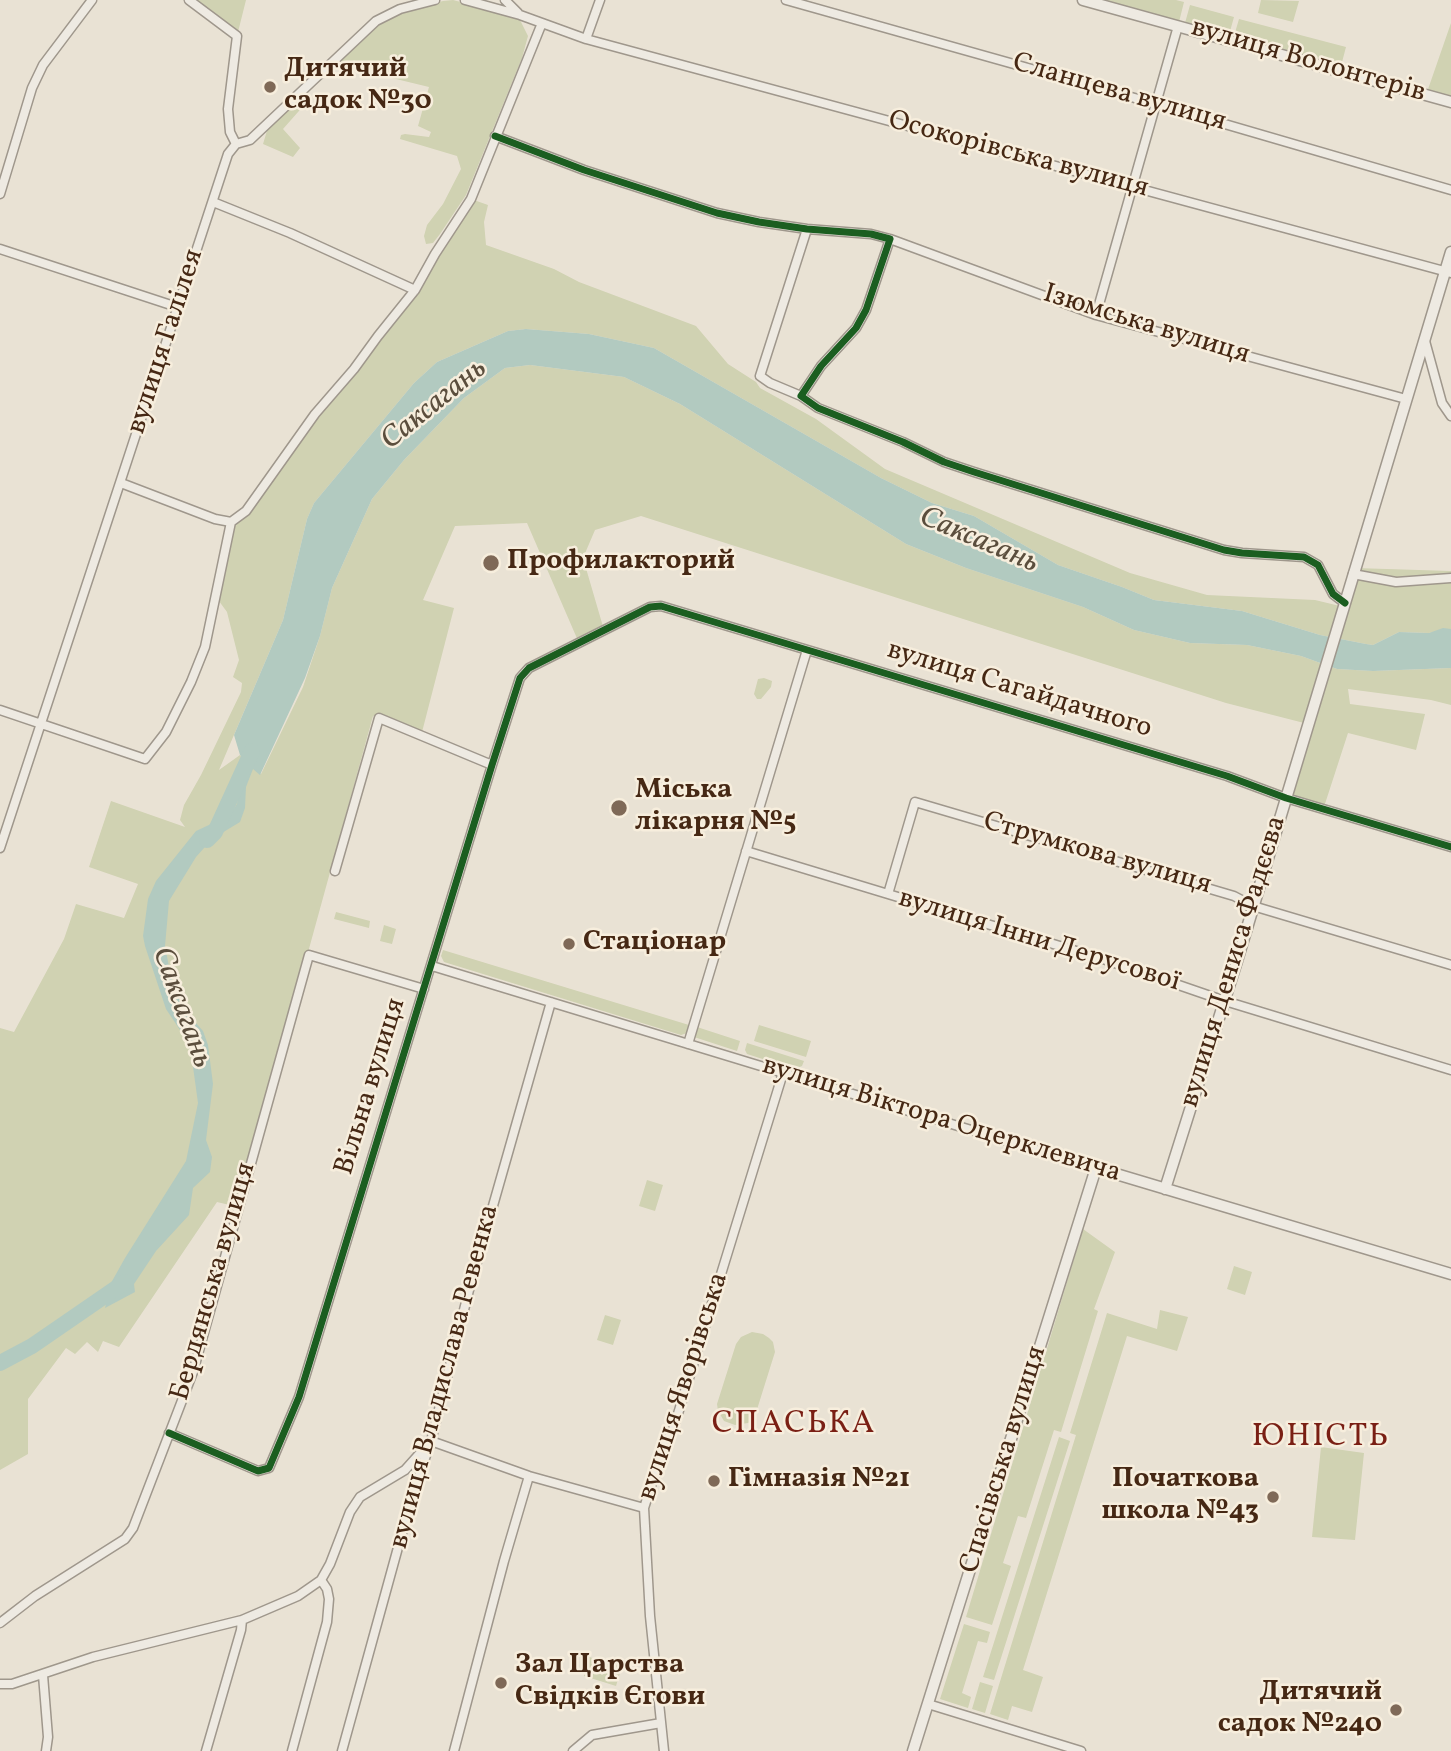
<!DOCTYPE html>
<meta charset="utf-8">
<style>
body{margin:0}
canvas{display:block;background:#e9e2d4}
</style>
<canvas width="1451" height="1751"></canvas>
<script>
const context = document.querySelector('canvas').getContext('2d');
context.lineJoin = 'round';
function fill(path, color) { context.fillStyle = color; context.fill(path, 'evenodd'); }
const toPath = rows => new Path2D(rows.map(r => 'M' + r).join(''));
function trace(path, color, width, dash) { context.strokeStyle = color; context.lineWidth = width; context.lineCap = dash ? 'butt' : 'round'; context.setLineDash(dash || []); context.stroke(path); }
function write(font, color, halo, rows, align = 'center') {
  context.font = font + ' Vollkorn,serif'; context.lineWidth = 5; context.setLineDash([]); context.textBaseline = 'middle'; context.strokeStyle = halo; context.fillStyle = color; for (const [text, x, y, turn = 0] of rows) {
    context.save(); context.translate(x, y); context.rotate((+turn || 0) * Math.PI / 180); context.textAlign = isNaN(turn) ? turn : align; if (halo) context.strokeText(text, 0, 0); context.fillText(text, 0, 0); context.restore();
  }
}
fill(toPath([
 [189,0,246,0,237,36],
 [453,0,495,11,520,20,528,36,522,58,466,195,440,234,433,243,426,244,424,236,427,225,443,204,461,169,457,156,400,139,401,135,405,134,429,137,431,132,418,126,429,87,334,64,378,25,402,12,443,1],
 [1100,0,1176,0,1184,2,1179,22],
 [1261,0,1299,1,1293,22,1258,13],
 [1190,5,1234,17,1229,35,1185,23],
 [1239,19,1346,47,1341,66,1234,36],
 [1451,23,1451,102,1426,95],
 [299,96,306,103,283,129,300,148,293,157,263,144,269,124],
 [471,199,488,205,484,222,486,245,554,269,579,282,696,326,728,364,756,382,760,388,816,419,885,469,1130,573,1207,595,1315,600,1344,607,1355,568,1451,571,1451,629,1429,633,1399,632,1373,645,1366,644,1320,635,1242,611,1154,600,1122,587,1058,565,974,516,932,503,881,478,654,348,589,334,526,329,508,331,437,362,414,383,314,503,307,519,283,620,219,770,240,755,261,774,303,687,320,636,332,588,372,499,404,460,464,398,505,368,530,365,624,377,680,404,906,544,966,568,1083,607,1134,630,1190,643,1247,645,1301,656,1337,669,1373,671,1451,668,1451,705,1431,700,1348,689,1350,704,1425,714,1416,750,1348,733,1323,810,1286,798,1308,724,1226,703,641,516,595,530,583,558,604,630,579,643,527,523,455,526,423,600,454,608,421,736,373,716,238,1207,217,1202,119,1347,103,1341,98,1352,87,1342,75,1354,66,1348,28,1399,28,1454,0,1470,0,1028,14,1032,64,939,76,904,124,918,138,884,89,867,111,801,185,827,180,820,184,805,201,775,241,692,242,683,233,677,239,660,227,612,216,597,231,522,240,517,297,438,397,314],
 [764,678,772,681,771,687,761,699,757,699,754,694,758,679],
 [336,912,370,921,369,928,334,919],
 [384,925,396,929,392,944,380,941],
 [443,950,689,1025,687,1033,681,1035,444,962,441,956],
 [759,1025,811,1041,806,1057,754,1041],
 [697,1027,740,1041,737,1051,694,1037],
 [747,1043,804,1061,802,1066,794,1069,747,1054,745,1050],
 [647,1180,663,1185,655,1211,639,1206],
 [1083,1229,1115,1252,1094,1309,1098,1311,1061,1432,1054,1430,1026,1518,1018,1516,1003,1563,1011,1566,992,1625,966,1617],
 [1234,1266,1252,1272,1245,1295,1227,1289],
 [1160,1310,1188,1317,1177,1351,1127,1336,1023,1670,1043,1677,1032,1712,1012,1706,1008,1720,990,1714,1076,1435,1070,1433,1107,1313,1157,1329],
 [605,1315,621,1320,613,1345,597,1340],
 [752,1332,763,1334,769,1338,773,1342,775,1352,754,1419,748,1423,735,1425,724,1421,718,1411,717,1404,736,1344,741,1337],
 [1059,1437,1070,1441,994,1680,983,1677],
 [1321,1447,1364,1453,1355,1540,1312,1537],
 [964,1624,990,1632,987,1643,978,1641,962,1693,971,1697,968,1708,940,1699],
 [589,1657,622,1666,616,1686,584,1676],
 [980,1682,993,1686,985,1713,972,1709]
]), '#d0d2b2');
fill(toPath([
 [526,329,589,334,654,348,881,478,932,503,974,516,1058,565,1122,587,1154,600,1242,611,1320,635,1366,644,1373,645,1399,632,1429,633,1443,628,1451,629,1451,668,1373,671,1337,669,1301,656,1247,645,1190,643,1134,630,1083,607,966,568,906,544,680,404,624,377,530,365,505,368,464,398,404,460,372,499,332,588,320,636,305,678,260,775,253,769,246,787,245,808,240,822,212,839,196,857,169,901,165,946,171,977,187,1013,203,1031,208,1045,213,1084,206,1140,212,1157,210,1172,193,1188,189,1215,156,1251,134,1284,135,1292,105,1308,111,1283,125,1258,186,1161,198,1103,190,1045,166,1009,145,946,143,936,148,899,156,881,196,831,211,824,226,821,237,804,244,759,240,755,234,735,283,620,307,519,314,503,414,383,437,362,508,331]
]), '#b2cac0');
trace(toPath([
 [207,840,215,832,252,751],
 [0,1363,32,1346,125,1282]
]), '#b2cac0', 16);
const minor = toPath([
 [189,0,237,36,228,109,230,132,236,144],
 [465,0,520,15,586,39,1451,273],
 [505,0,518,13],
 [786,0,1156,104,1451,190],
 [586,39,600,0],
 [495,136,584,170,717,213,759,222,807,229,871,234,890,239,866,310,856,328,821,366,801,396,818,408,903,442,944,462,974,472,1224,550,1242,553,1304,557,1318,565,1333,594,1345,603],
 [236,144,250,140,376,21,400,9,435,0],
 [0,194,32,88,43,65,92,0],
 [213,202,290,233,415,290],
 [890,239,1096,315,1406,399],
 [0,249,177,307],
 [1096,315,1178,26],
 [1425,341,1442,403,1451,416],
 [801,396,770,383,760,376,807,229],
 [121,483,215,519,231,522],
 [231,522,246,511,315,414,354,369,378,336,415,290,435,254,471,199,542,23],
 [1353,574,1396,582,1451,578],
 [0,710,145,759,166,732,191,682,205,647,231,522],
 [0,848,228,154,236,144],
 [746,851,1106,960,1225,1001,1451,1070],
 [335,871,379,718,492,765],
 [888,894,915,802,1234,896,1253,906,1451,965],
 [432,966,1096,1168],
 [688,1044,807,650],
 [169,1433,258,1471,269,1468,299,1397,492,765,520,678,529,668,650,607,661,606,1227,776,1286,798,1451,847],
 [0,1623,35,1596,125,1539,133,1528,193,1372,309,955,424,989],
 [43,1675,48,1737,46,1751],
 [0,1684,12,1684,93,1657,242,1620,298,1596,321,1580,330,1564,350,1512,360,1497,405,1470,431,1441,529,1476,644,1508],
 [928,1704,1081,1751],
 [206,1751,241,1630,242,1620],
 [292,1751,327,1622,329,1599,327,1589,321,1580],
 [342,1751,413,1493,431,1441,469,1290,551,1002],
 [454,1751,504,1561,529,1476],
 [573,1751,592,1735,661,1723],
 [664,1751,650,1616,644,1508,665,1442,673,1430,783,1073]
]);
const tertiary = toPath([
 [1083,0,1451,102],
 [1165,1189,1237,961,1451,252],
 [913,1751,1096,1168,1451,1274]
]);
trace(minor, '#9f978c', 11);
trace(tertiary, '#9f978c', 13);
trace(minor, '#eeeae2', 8);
trace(tertiary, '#eeeae2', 10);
trace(toPath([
 [495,136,584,170,717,213,759,222,807,229,871,234,890,239,866,310,856,328,821,366,801,396,818,408,903,442,944,462,974,472,1224,550,1242,553,1304,557,1318,565,1333,594,1345,603],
 [169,1433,258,1471,269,1468,299,1397,492,765,520,678,529,668,650,607,661,606,1227,776,1286,798,1451,847]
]), '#1b5e20', 7);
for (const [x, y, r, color] of [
 [270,87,7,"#7f6957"],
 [491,563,9,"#7f6957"],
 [619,808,9,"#7f6957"],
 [569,944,7,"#7f6957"],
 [714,1481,7,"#7f6957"],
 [1273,1497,7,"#7f6957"],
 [501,1683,7,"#7f6957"],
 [1396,1710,7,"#7f6957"]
]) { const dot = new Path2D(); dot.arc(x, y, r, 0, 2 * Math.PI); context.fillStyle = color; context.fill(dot); trace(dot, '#f7eedd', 2.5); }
write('28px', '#462814', '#f7eedd', [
 ["вулиця Волонтерів",1308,62,16],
 ["Сланцева вулиця",1119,94,16],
 ["Осокорівська вулиця",1018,156,15],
 ["Ізюмська вулиця",1146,326,17],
 ["вулиця Галілея",167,342,-72],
 ["вулиця Сагайдачного",1019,691,17],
 ["Струмкова вулиця",1097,855,16],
 ["вулиця Інни Дерусової",1039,942,17],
 ["вулиця Дениса Фадєєва",1235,962,-73],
 ["Вільна вулиця",372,1087,-73],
 ["вулиця Віктора Оцерклевича",941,1121,17],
 ["Бердянська вулиця",215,1282,-74],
 ["вулиця Владислава Ревенка",446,1377,-75],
 ["вулиця Яворівська",685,1387,-72],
 ["Спасівська вулиця",1005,1460,-73]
]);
write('bold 28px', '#462814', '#f7eedd', [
 ["Дитячий",284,71],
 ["садок №30",284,103],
 ["Профилакторий",507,563],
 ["Міська",635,792],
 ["лікарня №5",635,824],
 ["Стаціонар",583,944],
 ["Гімназія №21",728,1481],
 ["Початкова",1259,1481,"right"],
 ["школа №43",1259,1513,"right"],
 ["Зал Царства",515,1667],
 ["Свідків Єгови",515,1699],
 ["Дитячий",1382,1694,"right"],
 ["садок №240",1382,1726,"right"]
], 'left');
write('italic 30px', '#5b4e3d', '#f7eedd', [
 ["Саксагань",435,406,-39],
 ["Саксагань",978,542,23],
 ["Саксагань",180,1008,70]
]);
context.letterSpacing = '2px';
write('32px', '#7a1f14', '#f7eedd', [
 ["СПАСЬКА",794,1426],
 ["ЮНІСТЬ",1321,1439]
]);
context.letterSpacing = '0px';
</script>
